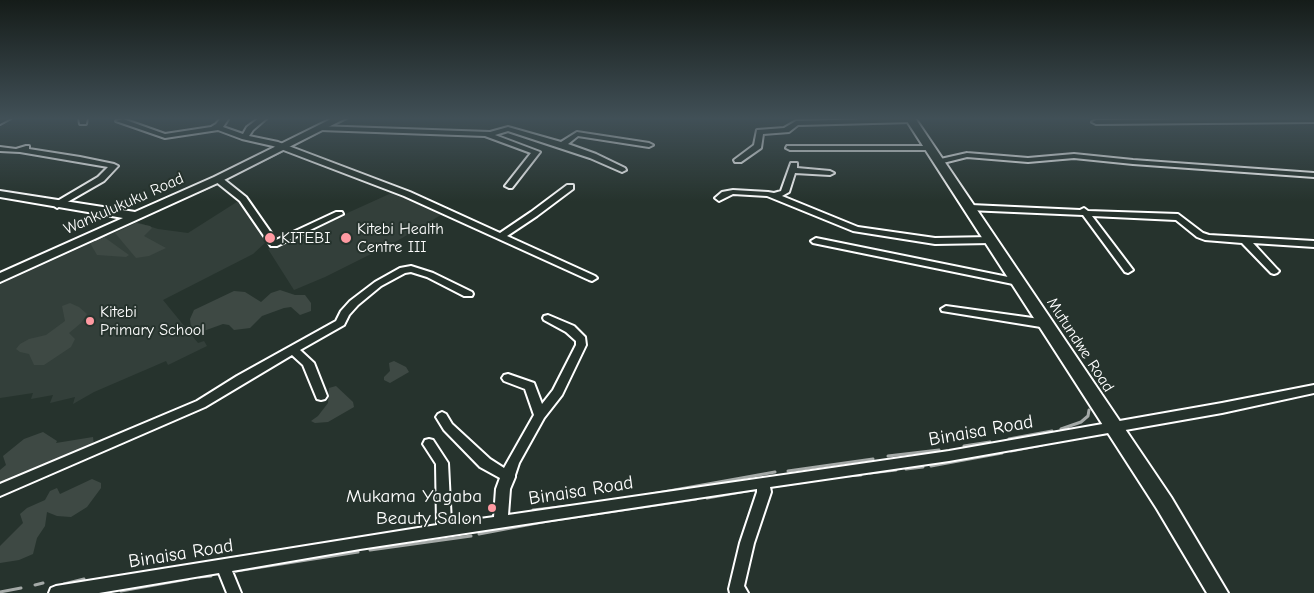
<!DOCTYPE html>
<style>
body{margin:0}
canvas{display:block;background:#26332d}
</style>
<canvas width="1314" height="593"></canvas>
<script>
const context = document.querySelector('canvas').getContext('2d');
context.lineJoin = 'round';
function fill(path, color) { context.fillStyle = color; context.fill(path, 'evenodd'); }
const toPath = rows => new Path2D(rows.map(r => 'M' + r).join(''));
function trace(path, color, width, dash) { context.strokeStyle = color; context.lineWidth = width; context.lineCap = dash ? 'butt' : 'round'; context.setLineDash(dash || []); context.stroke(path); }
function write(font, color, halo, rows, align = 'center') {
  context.font = font + ' "Comic Neue",sans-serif'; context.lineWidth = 4; context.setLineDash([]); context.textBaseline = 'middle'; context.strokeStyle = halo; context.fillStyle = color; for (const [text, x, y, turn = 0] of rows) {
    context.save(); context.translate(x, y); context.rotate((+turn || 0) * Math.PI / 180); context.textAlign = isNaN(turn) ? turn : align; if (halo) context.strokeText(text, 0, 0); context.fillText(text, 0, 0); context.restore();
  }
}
fill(toPath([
 [396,191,446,212,397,241,325,277,294,290,268,249],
 [240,200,249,211,266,242,253,254,163,300,198,343,204,341,207,346,168,365,166,361,94,392,73,404,75,397,50,403,53,395,31,399,33,393,0,398,0,284,136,222,158,229,188,233]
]), '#333f3a');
fill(toPath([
 [136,223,150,226,152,228,144,236,166,248,149,256,136,258,115,233],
 [104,237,129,255,126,257,97,255,90,243],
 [280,290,295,295,305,295,311,303,311,311,300,315,291,307,284,308,262,316,250,328,234,330,229,325,223,324,198,333,191,328,190,319,194,310,234,291,245,292,261,302,271,293],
 [70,303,79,307,87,314,81,323,69,333,75,339,71,347,44,365,34,365,29,354,20,352,16,349,20,344,29,339,46,335,65,321,62,306],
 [394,361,406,367,409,372,390,383,384,380,384,377,390,371,389,363],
 [336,386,353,402,354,407,328,422,315,423,311,421,318,416,328,403,329,388],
 [43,432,57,441,56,443,93,437,94,446,0,486,0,470,6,465,3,456,24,439],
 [92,479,101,483,101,488,87,507,71,517,57,516,47,512,45,526,37,538,33,554,19,560,0,563,0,546,23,523,20,514,27,508,45,500,50,491,57,488,60,494]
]), '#3e4944');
trace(toPath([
 [330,127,349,118],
 [289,148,325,129],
 [226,179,283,151],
 [197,193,219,183],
 [160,209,176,202],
 [150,214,156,211],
 [113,231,148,215],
 [95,240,107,234]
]), '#a4a9a7', 2);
trace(toPath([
 [0,282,97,238]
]), '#a4a9a7', 2.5);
trace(toPath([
 [1061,429,1081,422,1088,416,1089,410],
 [1009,439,1052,431],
 [964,446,990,442],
 [1011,451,1042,445],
 [888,456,939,450],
 [931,466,1002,453],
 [906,469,923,467],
 [788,471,873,459],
 [870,473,896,470],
 [843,476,861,475],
 [770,487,811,481],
 [641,496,775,472],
 [707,498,758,489],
 [533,510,569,506],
 [479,534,548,521,696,499],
 [370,550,471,536],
 [236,571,358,552],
 [199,577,211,576],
 [64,584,84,579],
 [35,585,43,583],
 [121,591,188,579],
 [0,592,21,588]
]), '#a4a9a7', 3);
const street = toPath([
 [79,118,87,118,86,124,80,124,79,118],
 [221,118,229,118,223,127,243,134,247,127,259,118,267,118,253,130,249,136,278,142,410,192,500,233,531,212,567,185,573,185,573,189,537,216,507,236,595,276,597,278,592,281,589,280,404,196,273,146,242,139,218,130,165,138,116,121,123,119,165,134,211,127,216,124,221,118],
 [906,118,912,118,915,120,911,122,798,125,789,132,763,134,761,148,741,162,735,162,734,160,754,145,757,130,784,128,796,121,906,118],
 [1314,118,1314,122,1096,124,1092,122,1096,120,1314,118],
 [318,126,490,132,508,127,561,142,577,132,649,143,653,145,649,147,578,136,568,144,596,154,625,168,626,170,622,172,590,158,508,131,495,135,540,152,512,188,509,188,505,186,531,153,485,136,321,130,318,130,318,126],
 [26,146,29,146,29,149,80,157,114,164,118,166,104,181,57,208,53,205,54,203,98,177,108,167,20,152,0,151,0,147,16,149,26,146],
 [787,146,930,146,934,148,930,150,790,150,786,148,787,146],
 [967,153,1028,158,1074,154,1133,160,1314,173,1314,177,1133,164,1074,158,1028,162,967,157,939,164,935,162,936,160,967,153],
 [791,163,797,163,797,168,830,171,834,173,830,175,795,173,789,192,782,196,858,227,935,238,991,237,996,240,991,243,935,244,853,231,767,196,733,194,719,201,715,198,722,192,733,190,768,192,774,193,781,191,791,163],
 [215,177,221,177,246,197,276,240,336,212,342,212,343,214,277,246,271,246,240,201,215,181,215,177],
 [971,205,1080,210,1084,208,1088,211,1178,214,1203,233,1209,235,1314,241,1314,247,1253,243,1277,269,1279,271,1277,273,1274,274,1271,273,1242,243,1205,240,1197,237,1176,220,1092,216,1133,270,1128,273,1125,272,1083,215,968,210,967,208,968,206,971,205],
 [816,238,1018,279,1023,282,1018,285,813,243,811,241,816,238],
 [411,266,433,273,472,292,473,294,472,296,464,296,427,277,411,272,405,273,381,286,358,305,349,315,344,325,300,350,314,363,327,396,325,399,321,400,317,399,303,365,292,355,205,407,0,496,0,484,197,401,237,376,336,321,341,311,350,301,375,282,400,268,411,266],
 [946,306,1047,320,1052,324,1047,328,942,311,941,309,946,306],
 [548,315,574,326,585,337,586,345,562,395,544,418,519,463,515,475,515,477,510,489,508,515,949,451,1222,403,1314,385,1314,393,1222,413,949,461,770,487,771,492,754,543,744,586,748,593,730,593,729,589,740,543,757,492,757,489,360,549,232,571,241,593,227,593,219,573,99,593,49,593,51,588,56,586,437,525,436,464,423,444,425,440,429,439,433,440,448,463,451,523,494,517,496,489,500,478,480,467,444,430,436,417,438,414,442,412,446,414,452,424,490,459,504,468,534,415,525,389,504,381,502,378,504,375,508,374,534,383,542,404,553,390,576,345,576,341,566,332,544,320,543,318,544,316,548,315]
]);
const secondary = toPath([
 [0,118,11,118,0,124,0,118],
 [333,118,346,118,222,181,0,282,0,273,123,218,0,197,0,191,135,212,214,177,333,118],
 [905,118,915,118,1171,497,1228,593,1207,593,1157,509,905,118]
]);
trace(street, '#fff', 4);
trace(secondary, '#fff', 4);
fill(street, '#26332d');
fill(secondary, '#26332d');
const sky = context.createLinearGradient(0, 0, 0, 201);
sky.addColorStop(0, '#151c19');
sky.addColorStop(0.59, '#415057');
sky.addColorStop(1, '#41505700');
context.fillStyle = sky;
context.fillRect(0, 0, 1314, 201);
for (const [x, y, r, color] of [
 [270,238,6,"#ff9aa2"],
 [346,238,6,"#ff9aa2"],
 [90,321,5,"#ff9aa2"],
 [492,508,5,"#ff9aa2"]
]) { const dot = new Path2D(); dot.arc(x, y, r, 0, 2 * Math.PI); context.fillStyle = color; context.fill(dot); trace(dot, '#26332d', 2); }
write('16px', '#fff', '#26332d', [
 ["Wankulukuku Road",124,204,-24],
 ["Mutundwe Road",1080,345,57]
]);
write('16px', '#fff', '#26332d', [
 ["Kitebi Health",357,229],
 ["Centre III",357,247],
 ["KITEBI",281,238],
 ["Kitebi",100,312],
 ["Primary School",100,330]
], 'left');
write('19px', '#fff', '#26332d', [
 ["Binaisa Road",981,431,-10],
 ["Binaisa Road",581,491,-9],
 ["Binaisa Road",181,554,-9]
]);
write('19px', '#fff', '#26332d', [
 ["Mukama Yagaba",482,497],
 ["Beauty Salon",482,519]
], 'right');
</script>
